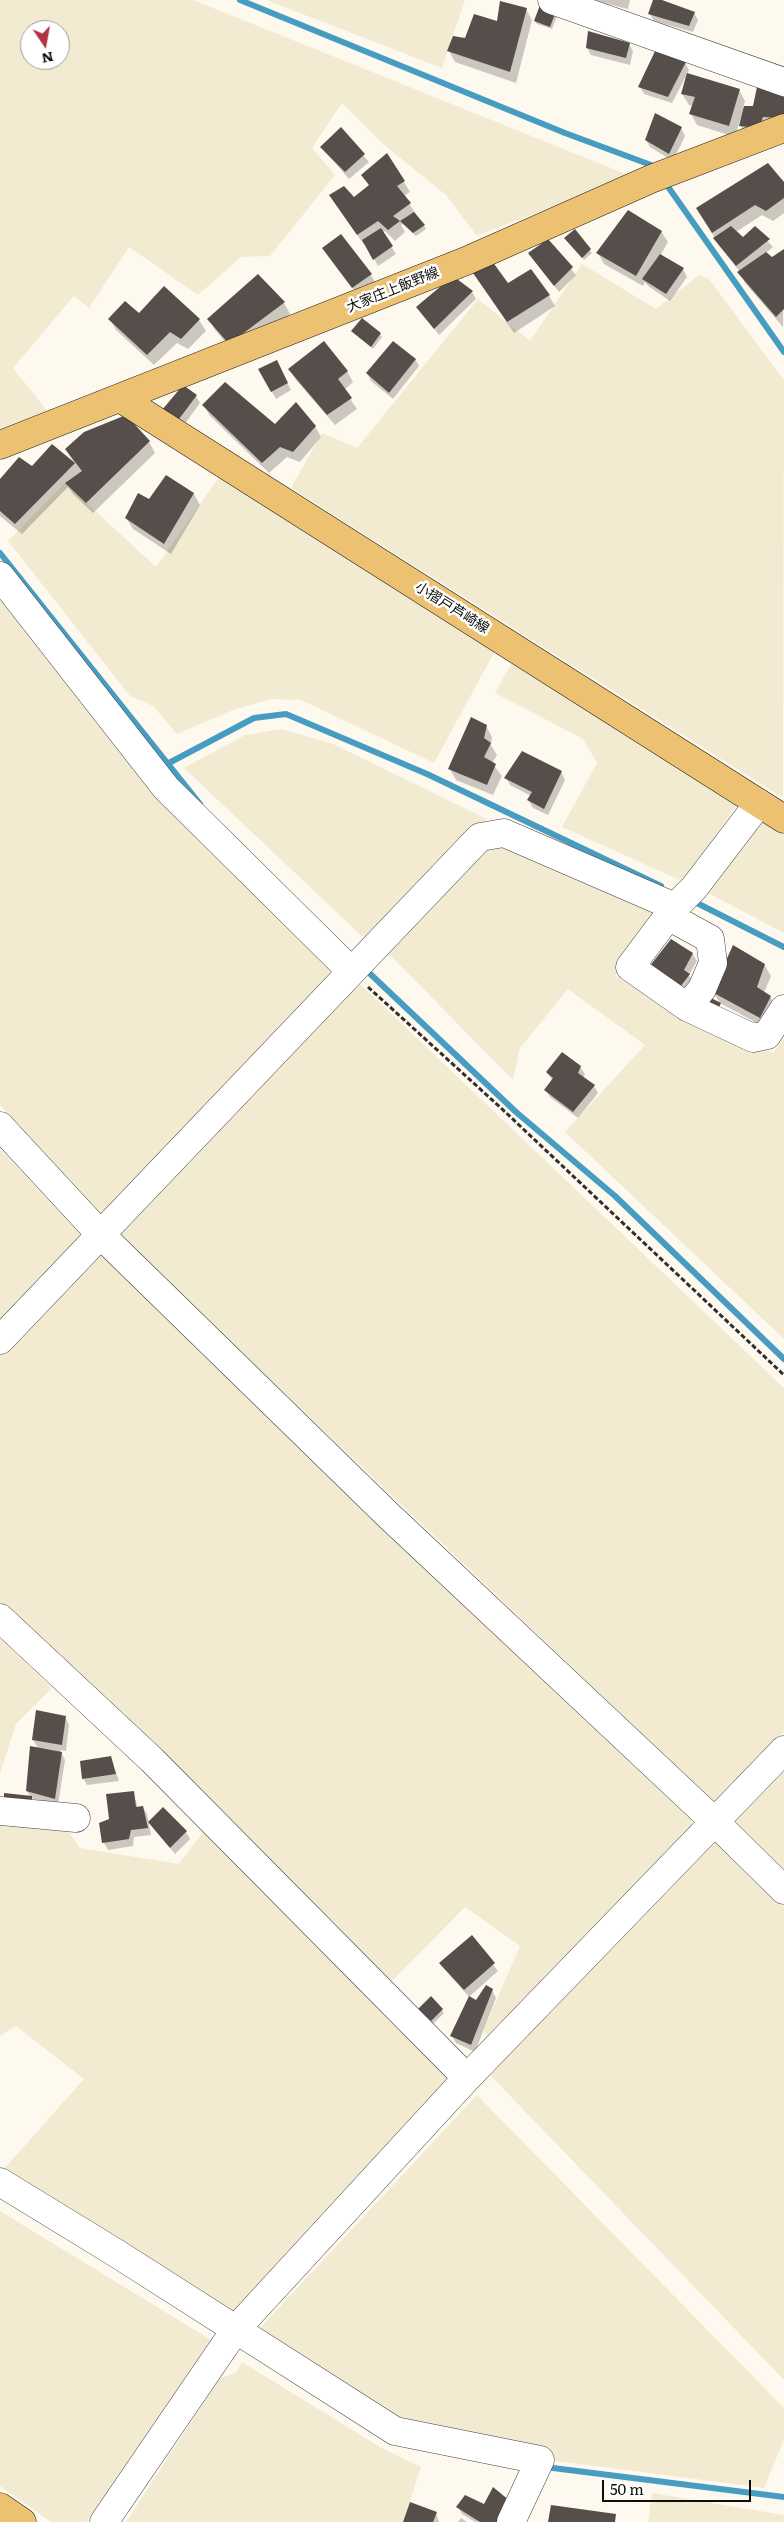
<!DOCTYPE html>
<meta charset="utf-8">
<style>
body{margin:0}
#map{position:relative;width:784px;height:2522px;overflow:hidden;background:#fef9ef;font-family:Literata,serif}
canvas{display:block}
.north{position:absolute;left:20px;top:20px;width:50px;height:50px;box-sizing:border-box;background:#fff;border:1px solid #9e9e9e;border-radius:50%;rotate:168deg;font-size:14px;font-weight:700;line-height:20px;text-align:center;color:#0d0d0d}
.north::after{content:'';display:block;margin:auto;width:18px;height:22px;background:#b13245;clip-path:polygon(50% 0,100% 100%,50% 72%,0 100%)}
.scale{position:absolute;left:602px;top:2480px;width:149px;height:22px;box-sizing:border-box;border:2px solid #0d0d0d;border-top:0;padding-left:6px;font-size:15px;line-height:18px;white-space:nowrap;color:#0d0d0d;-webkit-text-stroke:4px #fff;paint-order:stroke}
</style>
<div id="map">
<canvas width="784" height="2522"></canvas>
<div class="north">N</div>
<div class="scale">50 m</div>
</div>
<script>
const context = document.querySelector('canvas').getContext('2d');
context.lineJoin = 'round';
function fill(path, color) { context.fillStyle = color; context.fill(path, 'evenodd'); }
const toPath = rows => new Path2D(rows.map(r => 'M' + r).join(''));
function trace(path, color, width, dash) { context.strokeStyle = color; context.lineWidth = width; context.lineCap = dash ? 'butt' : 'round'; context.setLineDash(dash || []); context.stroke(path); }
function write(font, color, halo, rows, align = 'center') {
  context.font = font + ' Literata,"Noto Sans JP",serif'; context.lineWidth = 5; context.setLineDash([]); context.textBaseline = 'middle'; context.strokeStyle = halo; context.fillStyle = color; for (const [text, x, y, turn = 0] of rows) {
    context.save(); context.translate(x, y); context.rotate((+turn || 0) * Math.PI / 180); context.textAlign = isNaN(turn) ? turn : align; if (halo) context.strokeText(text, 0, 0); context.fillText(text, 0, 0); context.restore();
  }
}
fill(toPath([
 [0,0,193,0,631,176,477,236,446,195,383,144,342,103,312,148,335,175,270,256,241,257,198,295,129,247,89,308,74,296,13,368,49,413,0,432],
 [30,30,60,30,60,60,30,60],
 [266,0,465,0,442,68],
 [582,264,656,309,699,275,709,279,784,380,783,798,291,488,322,433,357,448,478,299,530,341],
 [219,477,495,651,434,763,301,700,271,699,233,710,177,734,153,706,130,696,8,541,65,483,156,567],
 [0,591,339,971,105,1215,97,1215,0,1105],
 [514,659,736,806,684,882,562,827,597,763,583,739,495,693],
 [282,729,333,744,487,819,366,940,184,768,245,735],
 [758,818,784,835,784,933,706,892],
 [506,844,652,909,652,921,615,976,773,1053,784,1038,784,1339,565,1132,645,1045,568,989,520,1048,513,1080,386,951,485,846],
 [358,982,784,1388,784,1732,716,1804,118,1235],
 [0,1149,86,1240,0,1328],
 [101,1252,690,1815,694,1833,487,2036,484,2029,520,1946,465,1907,390,1983,0,1602,0,1355],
 [0,1638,52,1688,16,1724,0,1774],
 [784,1767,784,1871,733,1821],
 [0,1824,69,1832,80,1848,179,1864,205,1829,451,2077,239,2312,228,2314,3,2170,84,2079,16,2026,0,2036],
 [716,1841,784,1907,784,2380,490,2075],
 [477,2095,784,2408,784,2440,764,2488,550,2460,547,2448,400,2421,259,2329],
 [0,2211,211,2340,87,2522,51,2522,0,2486],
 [242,2362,380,2447,421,2467,403,2522,126,2522,219,2379,236,2372],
 [652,2493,784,2515,784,2522,648,2522]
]), '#f2ebd1');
fill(toPath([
 [591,0,630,0,628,9],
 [655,0,694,13,698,20,693,32,654,21,650,14],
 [540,7,557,16,552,29,537,24,535,21],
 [526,9,532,20,516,83,455,62,449,51,498,22],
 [629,44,633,51,630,65,591,55,587,48],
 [685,63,689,70,687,74,739,90,745,101,743,108,784,99,784,125,745,133,741,126,743,118,741,117,735,137,697,125,691,114,693,106,689,105,682,94,686,76,672,103,644,94,640,87],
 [681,128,685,136,673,161,650,147,646,140],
 [341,129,369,162,349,179,322,148],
 [363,175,404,182,410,192,404,196,426,229,416,236,403,224,401,225,405,232,395,241,385,231,383,233,396,254,378,266,366,244,364,245,331,196,354,199,370,187],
 [784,184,784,213,773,221,762,215,736,232,743,238,755,228,773,247,766,253,772,258,784,251,783,327,745,283,740,272,719,245,698,209],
 [574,231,592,253,584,260,567,241],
 [661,231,668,242,660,256,683,269,687,277,670,301,648,286,645,282,643,286,604,264,598,253],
 [548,241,576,275,559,292,529,254],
 [323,248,371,275,375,282,357,294],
 [474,273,549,296,555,306,514,333],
 [453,277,472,292,476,299,439,335,418,307],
 [165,288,199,320,206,331,188,349,177,343,154,365,116,330,110,319,139,315],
 [284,303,290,314,236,354,215,330,209,319],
 [352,331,380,334,382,337,373,349],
 [415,359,419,366,393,399,371,381,367,373],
 [276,362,291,390,276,399,259,369],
 [290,369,347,371,353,382,344,390,357,409,335,425,296,380],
 [196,396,200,403,184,425,167,417],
 [204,405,275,426,315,426,321,437,300,462,287,457,269,473,210,416],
 [125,416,149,442,155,453,93,513,73,494,68,487,22,534,0,516,0,481,32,467,74,463,66,450],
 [166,477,194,494,200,505,171,554,133,529,126,518,149,500],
 [486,726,492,737,491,745,497,755,492,763,502,776,493,795,456,780,450,769],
 [561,772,565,780,548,815,533,808,529,801,531,796,510,785,506,778],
 [671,941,693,954,697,961,689,975,693,982,685,994,655,975],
 [764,964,771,976,764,993,770,997,777,1008,766,1028,720,1003,713,992],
 [580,1067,585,1074,583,1078,594,1086,598,1093,578,1118,550,1097,546,1090,553,1081,547,1073],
 [37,1711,65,1717,69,1725,66,1751,60,1750,65,1760,58,1805,31,1798,33,1809,8,1807,5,1795,31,1798,27,1791,31,1747,38,1748,33,1740],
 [111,1758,119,1781,87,1785,83,1778],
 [133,1792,138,1808,143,1807,147,1814,151,1835,134,1837,133,1846,108,1850,104,1843,111,1820],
 [149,1822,186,1832,190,1839,175,1854],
 [472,1937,498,1971,469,1997,440,1964],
 [492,1990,496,1998,475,2052,456,2043,452,2036,477,2001],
 [419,2009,442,2010,444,2013,433,2024],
 [458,2507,506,2522,475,2522,462,2514],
 [436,2513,439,2522,405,2522],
 [461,2518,467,2522,458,2522]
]), '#0003');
trace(toPath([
 [240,0,565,133,651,165,654,169],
 [664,181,784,352],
 [0,553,200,804],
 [167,764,254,718,286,714,427,774,661,886],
 [691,900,784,947],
 [364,968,516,1112,615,1196,784,1359],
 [545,2467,784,2497]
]), '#469dc1', 6);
fill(toPath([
 [653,0,662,0,695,12,689,26,648,14],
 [500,1,527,8,510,72,447,51,453,36,465,38,474,14,497,21],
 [540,5,556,11,550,27,534,21],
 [588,31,630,43,626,58,586,48],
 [657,47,686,62,668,97,638,87],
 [687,73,740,89,729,126,689,114,695,97,681,94],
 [757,87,784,97,784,118,763,117,759,128,739,126,744,106,753,106],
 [655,113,682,127,669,154,645,140],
 [341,127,365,154,345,172,320,147],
 [387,153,405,181,397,186,411,203,393,216,400,221,388,230,378,221,357,235,329,195,344,186,354,197,369,185,361,175],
 [768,163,784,182,784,198,766,211,755,205,712,233,696,208],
 [628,210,662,231,636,276,596,253],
 [414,212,425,225,413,233,400,221],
 [731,226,743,237,755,226,770,239,736,266,713,238],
 [381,228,393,246,373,260,362,240],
 [575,229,591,249,582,258,564,238],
 [341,234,372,274,352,288,322,248],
 [548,239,573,267,554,286,528,253],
 [784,249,784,309,776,317,737,272,766,252,772,257],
 [660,254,684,268,666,294,642,279],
 [492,261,508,283,531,269,550,295,507,322,473,273],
 [258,274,285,302,229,344,207,319],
 [453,276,473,291,434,329,416,307],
 [164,286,200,319,181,339,170,332,147,355,108,319,125,301,139,313],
 [362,318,381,333,371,347,351,331],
 [324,341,348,371,338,379,352,398,327,415,288,369],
 [393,341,416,359,389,393,366,373],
 [277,360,288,383,271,392,258,369],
 [225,382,275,424,296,402,316,426,293,452,280,447,262,463,202,405],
 [183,385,197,395,179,419,162,410],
 [126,415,150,441,86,503,65,483,82,471,65,449,84,432],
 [52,444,75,463,15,524,0,511,0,479,19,457,32,466],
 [166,475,194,493,164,544,125,518,138,493,149,499],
 [471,717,487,725,484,738,491,743,484,757,496,764,487,785,448,769],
 [522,751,562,771,544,809,527,800,532,792,504,778],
 [671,939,693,953,684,970,690,974,680,987,649,967],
 [733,945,765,964,757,987,771,996,760,1018,712,992],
 [705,995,721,1003,716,1013,698,1004],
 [562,1052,581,1066,578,1073,595,1085,573,1112,544,1090,553,1078,546,1072],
 [36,1710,66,1716,62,1745,32,1740],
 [30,1746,62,1752,55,1799,26,1791],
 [111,1756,116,1774,82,1779,80,1761],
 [134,1791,136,1807,143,1806,148,1828,131,1830,129,1839,102,1843,99,1823,109,1819,106,1794],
 [4,1793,32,1796,32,1806,4,1805],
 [163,1807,187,1831,170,1848,148,1822],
 [472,1935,495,1963,464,1990,439,1963],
 [486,1985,493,1989,471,2045,450,2036,469,1996,476,2000],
 [431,1996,443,2009,431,2021,418,2009],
 [493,2487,510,2501,498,2522,480,2522,456,2507,465,2495,484,2504],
 [410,2502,437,2512,433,2522,403,2522],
 [551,2505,616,2514,615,2522,548,2522]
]), '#554e4b');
const minor = toPath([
 [552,0,784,82],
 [0,576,166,788,351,971],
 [675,907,630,967,687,1007,753,1038,767,1035,784,1009],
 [668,916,710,939,713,963,702,989,687,1007],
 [0,1126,101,1235,388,1515,716,1823,784,1890],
 [0,1340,480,837,504,833,675,907,694,888,759,803],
 [0,1618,152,1760,467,2078],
 [0,1811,76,1818],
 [0,2182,116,2253,395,2431,540,2460,511,2522],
 [104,2522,236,2329,467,2078,784,1750]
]);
const major = toPath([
 [120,398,784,819],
 [0,445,466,261,651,179,784,128],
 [0,2507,22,2522]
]);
trace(minor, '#404040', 29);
trace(major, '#1e1e1e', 29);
trace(toPath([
 [368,987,501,1108,784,1375]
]), '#2f2f2f', 3, [5, 2.5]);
trace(minor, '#fff', 28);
trace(major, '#ecc171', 28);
write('14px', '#0d0d0d', '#fff', [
 ["大家庄上飯野線",393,290,-22],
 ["小摺戸芦崎線",452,608,32]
]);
</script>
